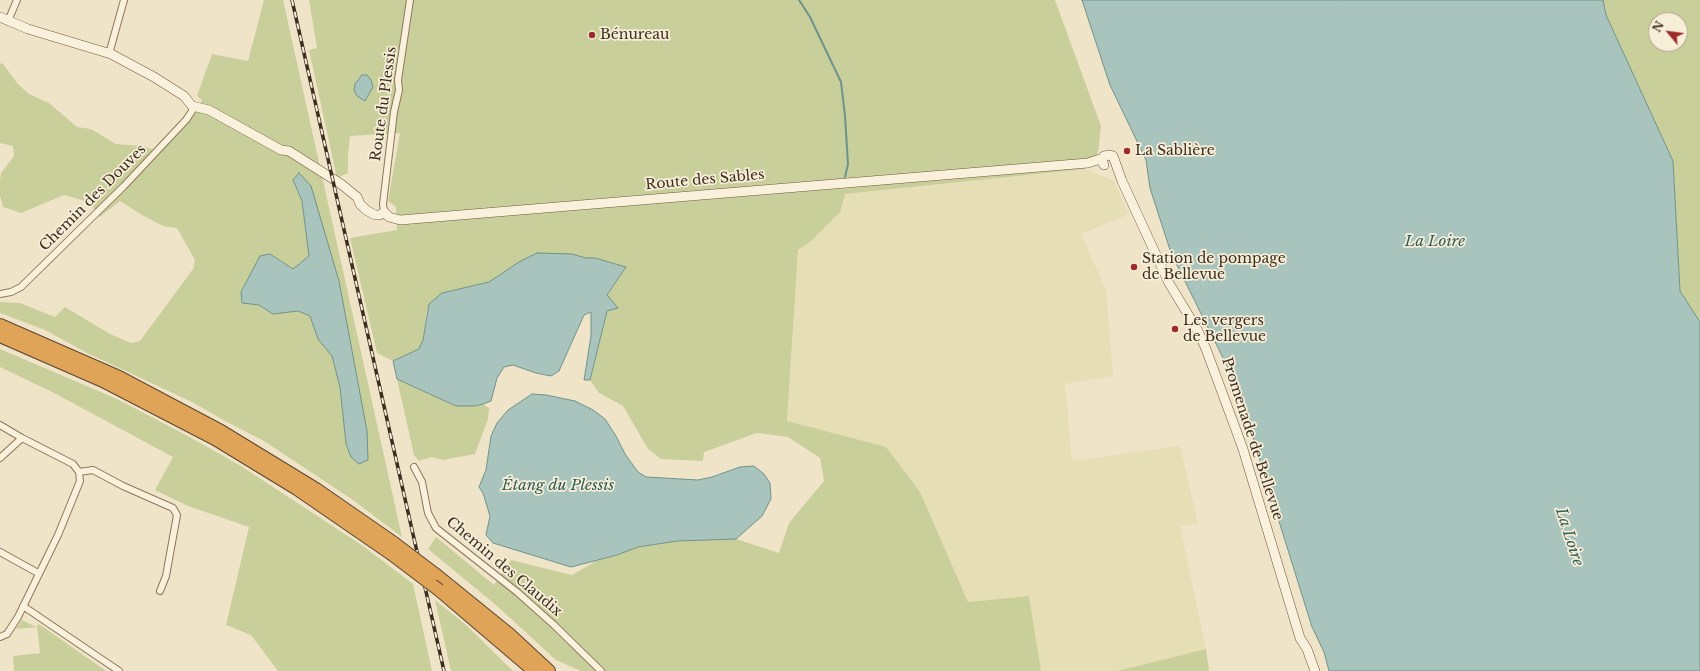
<!DOCTYPE html>
<meta charset="utf-8">
<style>
body{margin:0}
#map{position:relative;width:1700px;height:671px;overflow:hidden;background:#f0e4c8;font-family:"Libre Baskerville",serif}
canvas{display:block}
.north{position:absolute;left:1648px;top:12px;width:40px;height:40px;box-sizing:border-box;background:#f7eed8;border:1px solid #ada18e;border-radius:50%;rotate:299deg;font-size:11px;font-weight:700;line-height:16px;text-align:center;color:#3d2e20}
.north::after{content:'';display:block;margin:auto;width:14px;height:18px;background:#9e2a2b;clip-path:polygon(50% 0,100% 100%,50% 72%,0 100%)}
</style>
<div id="map">
<canvas width="1700" height="671"></canvas>
<div class="north">N</div>
</div>
<script>
const context = document.querySelector('canvas').getContext('2d');
context.lineJoin = 'round';
function fill(path, color) { context.fillStyle = color; context.fill(path, 'evenodd'); }
const toPath = rows => new Path2D(rows.map(r => 'M' + r).join(''));
function trace(path, color, width, dash) { context.strokeStyle = color; context.lineWidth = width; context.lineCap = dash ? 'butt' : 'round'; context.setLineDash(dash || []); context.stroke(path); }
function write(font, color, halo, rows, align = 'center') {
  context.font = font + ' "Libre Baskerville",serif'; context.lineWidth = 3.5; context.setLineDash([]); context.textBaseline = 'middle'; context.strokeStyle = halo; context.fillStyle = color; for (const [text, x, y, turn = 0] of rows) {
    context.save(); context.translate(x, y); context.rotate((+turn || 0) * Math.PI / 180); context.textAlign = isNaN(turn) ? turn : align; if (halo) context.strokeText(text, 0, 0); context.fillText(text, 0, 0); context.restore();
  }
}
fill(toPath([
 [1085,169,1114,181,1129,214,1081,234,1106,290,1113,376,1065,384,1072,461,1180,446,1198,524,1180,526,1206,649,1117,671,1041,671,1029,596,968,602,920,492,787,421,798,250,810,242,845,194]
]), '#e6deb5');
fill(toPath([
 [264,0,283,0,402,537,353,500,264,441,225,421,192,402,87,353,45,330,0,313,0,302,20,303,55,317,65,307,110,334,131,343,140,341,193,269,195,260,177,228,163,226,142,215,120,201,100,217,89,202,64,195,21,213,3,207,0,196,0,180,1,173,14,156,13,146,0,143,0,63,3,64,18,84,29,94,49,103,77,127,91,129,116,144,143,146,160,152,190,120,202,100,197,96,212,54,248,61],
 [293,180,339,281,351,457,346,444,340,387,332,356,318,339,310,316,298,311,273,314,241,292,246,282,280,260,293,269,309,256,302,201],
 [309,0,1055,0,1101,126,1098,153,1085,169,845,194,840,212,810,242,798,250,787,421,886,447,920,492,968,602,1029,596,1041,671,581,671,556,660,497,606,428,549,436,537,494,585,511,560,572,575,596,561,617,555,638,547,677,541,736,539,779,553,789,523,824,481,820,458,788,437,757,433,704,452,703,461,661,459,648,449,623,406,599,393,590,380,607,311,607,296,626,267,595,258,586,258,572,254,519,262,489,282,442,293,427,310,423,340,419,349,393,361,377,353,350,238,397,230,396,207,388,201,400,133,350,136,348,155,348,173,337,178,309,50,317,48],
 [1603,0,1700,0,1700,322,1680,291,1673,161,1606,15],
 [1656,20,1680,20,1680,44,1656,44],
 [0,349,117,399,184,434,241,466,363,546,413,584,432,671,278,671,251,635,226,625,249,527,188,506,155,490,173,457,54,393,0,367],
 [397,379,456,406,475,406,483,404,489,408,488,419,475,454,443,460,431,457,419,461,414,455],
 [435,600,465,624,513,671,451,671],
 [22,620,36,627,39,624,106,671,14,671,13,656,40,653,37,627,16,629],
 [1206,649,1209,671,1117,671]
]), '#c9cf9b');
const water = toPath([
 [1082,0,1603,0,1606,15,1673,161,1680,291,1700,322,1700,671,1329,671,1324,652,1312,627,1244,409,1229,370,1171,253,1150,188,1146,160,1110,85,1082,0],
 [362,75,367,75,371,80,373,87,365,101,357,96,354,90,355,84,362,75],
 [299,173,311,186,339,281,367,431,368,460,359,464,351,457,346,444,340,387,332,356,318,339,310,316,298,311,273,314,259,305,242,303,241,292,260,256,270,254,293,269,309,256,302,201,293,180,299,173],
 [537,253,572,254,586,258,595,258,626,267,607,295,618,308,607,311,590,380,584,380,591,336,591,312,584,315,559,371,551,376,536,373,513,365,504,367,497,378,491,401,483,404,475,406,456,406,397,379,393,361,419,349,423,340,429,304,442,293,489,282,519,262,537,253],
 [532,394,546,395,575,401,593,410,605,419,616,436,625,454,638,472,646,477,698,480,712,477,740,467,754,466,764,474,770,483,771,499,762,516,736,539,677,541,638,547,617,555,571,567,493,543,486,535,490,516,483,493,479,487,486,470,491,436,497,423,508,410,532,394]
]);
fill(water, '#a9c4bc');
trace(water, '#6f938a', 1);
trace(toPath([
 [799,0,810,17,841,82,845,116,848,164,845,177]
]), '#6f938a', 2);
const street = toPath([
 [8,21,17,0],
 [109,54,124,0],
 [384,212,383,204,394,112,399,90,398,80,410,0],
 [0,294,11,292,21,287,124,186,186,120,192,111,192,106],
 [0,425,22,438,73,464,79,472,80,481,58,535,18,617,7,634,0,637],
 [0,458,22,438],
 [414,467,422,482,428,513,436,528,517,592,554,625,601,671],
 [79,472,93,470,123,486,173,508,177,515,166,576,160,591],
 [0,552,38,573],
 [23,606,119,671]
]);
const secondary = toPath([
 [0,17,28,29,111,54,154,77,184,96,192,106,209,110,281,150,289,151,341,184,357,197,360,204,366,210,375,215,380,215,384,212,389,217,400,220,1088,163,1103,158],
 [1104,165,1102,162,1104,156,1110,155,1113,156,1122,181,1169,283,1198,331,1206,349,1243,449,1300,638,1307,649,1315,671]
]);
const highway = toPath([
 [0,325,119,377,221,431,316,489,394,543],
 [0,336,103,381,215,439,297,489,390,553],
 [435,574,509,634,549,671],
 [439,590,534,671]
]);
trace(street, '#8d765c', 8);
trace(secondary, '#6f573f', 10);
trace(highway, '#5b4430', 14);
trace(street, '#faf1dc', 6);
trace(secondary, '#faf1dc', 9);
trace(highway, '#e0a458', 12);
const rail = toPath([
 [292,0,444,671]
]);
trace(rail, '#3d2e20', 3.5);
trace(rail, '#f7eed8', 2, [6]);
const highwayBridge = toPath([
 [394,543,435,574],
 [390,553,439,590]
]);
trace(highwayBridge, '#5b4430', 14, []);
trace(highwayBridge, '#e0a458', 12);
for (const [x, y, r, color] of [
 [592,35,4,"#9e2a2b"],
 [1127,151,4,"#9e2a2b"],
 [1134,267,4,"#9e2a2b"],
 [1175,329,4,"#9e2a2b"]
]) { const dot = new Path2D(); dot.arc(x, y, r, 0, 2 * Math.PI); context.fillStyle = color; context.fill(dot); trace(dot, '#f7eed8', 1.5); }
write('14px', '#3d2e20', '#f7eed8', [
 ["Bénureau",600,35],
 ["La Sablière",1135,151],
 ["Station de pompage",1142,259],
 ["de Bellevue",1142,275],
 ["Les vergers",1183,321],
 ["de Bellevue",1183,337]
], 'left');
write('14px', '#3d2e20', '#f7eed8', [
 ["Route du Plessis",384,104,-82],
 ["Route des Sables",705,180,-5],
 ["Chemin des Douves",93,198,-45],
 ["Promenade de Bellevue",1252,439,72],
 ["Chemin des Claudix",504,567,40]
]);
write('italic 15px', '#2f5d5a', '#f7eed8', [
 ["La Loire",1435,242],
 ["Étang du Plessis",558,486],
 ["La Loire",1569,537,72]
]);
</script>
